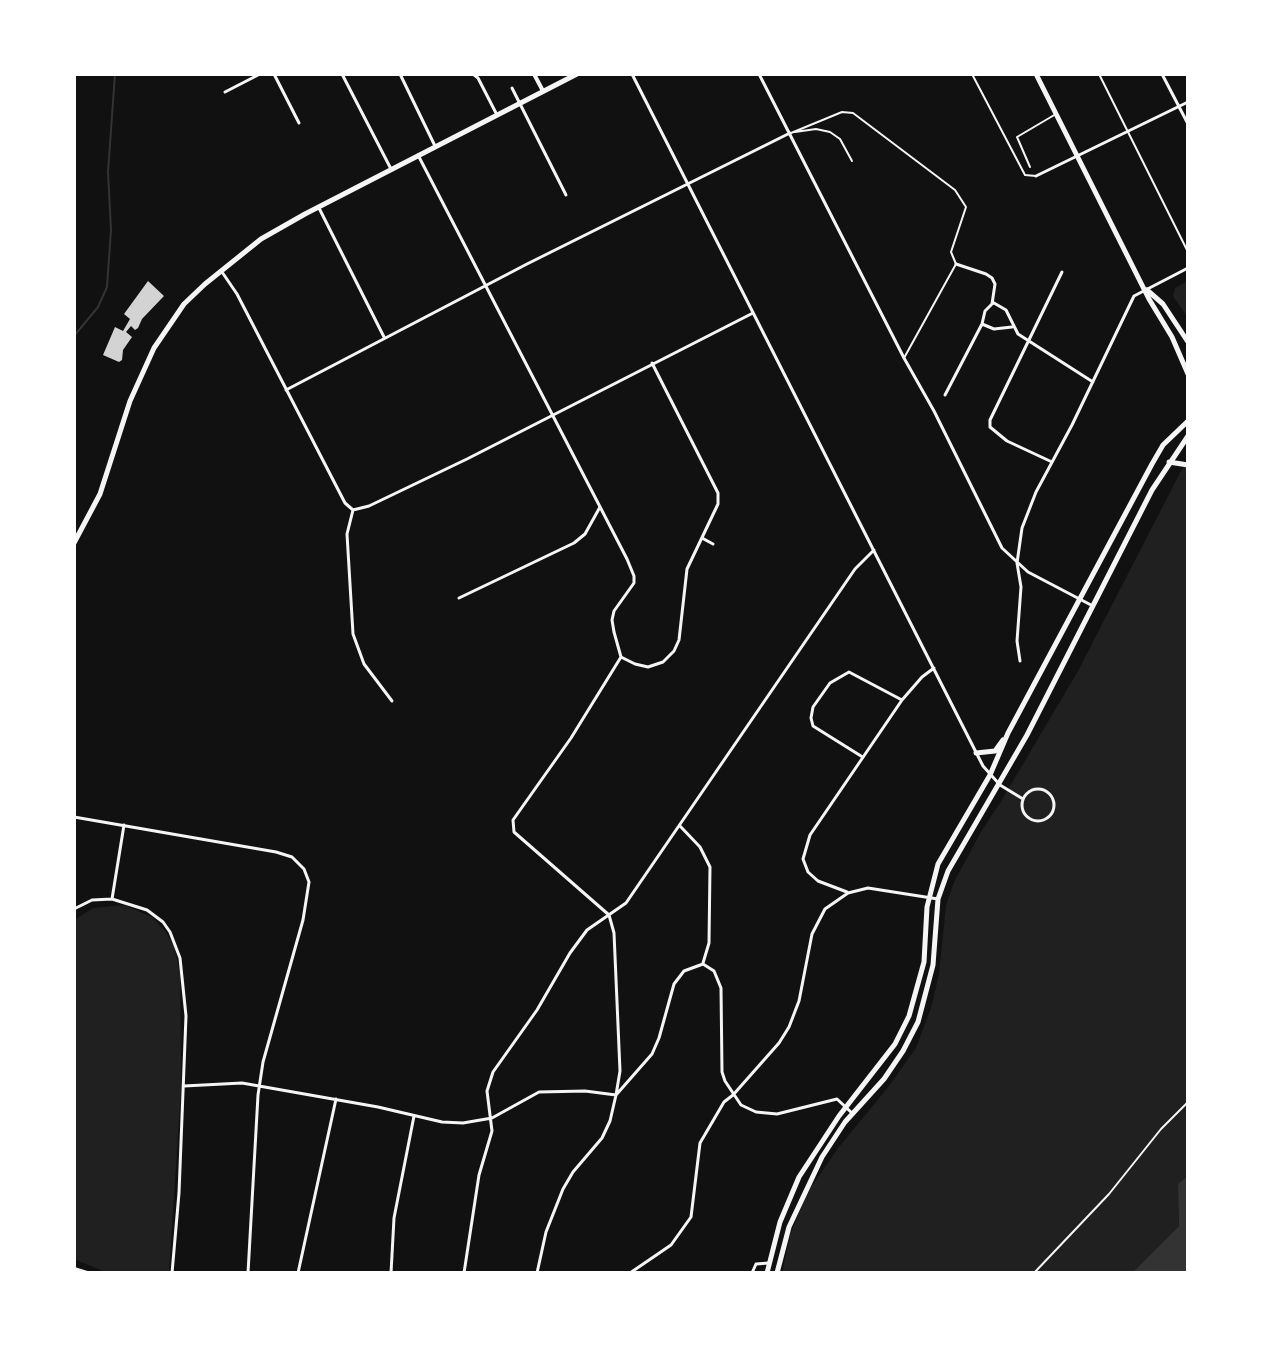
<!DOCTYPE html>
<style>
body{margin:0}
#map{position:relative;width:1262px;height:1347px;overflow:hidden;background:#111;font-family:"Golos Text",sans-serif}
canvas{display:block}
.frame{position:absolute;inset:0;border:76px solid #fff;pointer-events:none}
</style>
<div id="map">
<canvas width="1262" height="1347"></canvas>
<div class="frame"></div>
</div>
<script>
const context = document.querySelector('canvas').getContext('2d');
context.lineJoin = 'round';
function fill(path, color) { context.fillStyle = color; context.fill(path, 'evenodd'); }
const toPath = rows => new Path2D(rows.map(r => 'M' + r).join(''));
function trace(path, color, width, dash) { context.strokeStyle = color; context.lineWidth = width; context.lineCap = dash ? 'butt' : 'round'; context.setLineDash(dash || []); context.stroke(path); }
fill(toPath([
 [1188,281,1188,318,1173,296,1175,288],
 [1188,464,1188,1176,1178,1184,1179,1226,1132,1273,782,1273,790,1235,807,1193,839,1147,889,1086,916,1048,931,1008,939,974,946,905,954,882,982,830,1000,803,1078,671,1182,469],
 [124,905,152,917,165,931,174,946,180,973,181,1089,169,1273,108,1273,74,1259,74,920,93,908]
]), '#202020');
fill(toPath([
 [1188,1176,1188,1273,1132,1273,1179,1226,1178,1184]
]), '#333');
trace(toPath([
 [74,336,98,307,107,287,111,230,108,172,115,74]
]), '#333', 2);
fill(toPath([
 [148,281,164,296,142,319,138,328,135,330,131,326,126,332,132,337,123,350,122,360,119,362,103,355,115,327,123,331,130,319,124,314]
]), '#d3d3d3');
trace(toPath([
 [1034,1273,1109,1194,1161,1129,1188,1102]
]), '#f5f5f5', 2);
trace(toPath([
 [972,74,1025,175,1036,176],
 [1099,74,1188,252],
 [795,132,816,129,830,132,840,139,852,161],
 [791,133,842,112,853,113,955,190,966,207,951,252,956,264,904,358],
 [1030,167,1017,137,1056,114]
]), '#f5f5f5', 2);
trace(toPath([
 [274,74,299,123],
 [342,74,391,169],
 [400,74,435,146],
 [473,74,478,78,497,115],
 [632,74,983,766,1000,785,1023,799],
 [759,74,904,358,934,411,1002,548,1028,572,1091,605],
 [1162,74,1188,124],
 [512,88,566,195],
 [225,92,260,74],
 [418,155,627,559,634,576,634,583,614,611,612,620,614,632,621,657,635,664,648,667,663,662,674,651,679,640,687,569,718,504,718,493,652,363],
 [1036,176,1188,102],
 [319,208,384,337],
 [222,272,237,294,345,503,353,510],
 [992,304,994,303,1006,310,1018,334,1093,382],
 [982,324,994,329,1012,327],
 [286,390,527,264,790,133],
 [945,395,982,324,985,311,992,304,995,284,992,278,986,274,956,264],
 [1052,462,1007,441,990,427,990,420,1062,272],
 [353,510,369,506,467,459,753,313],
 [353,510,347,534,353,634,364,664,392,701],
 [702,538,713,544],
 [459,598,574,543,585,534,600,507],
 [1020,661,1017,641,1021,587,1017,563,1022,528,1036,492,1072,425,1134,296,1188,268],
 [861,756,813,726,811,718,813,707,830,683,849,672,902,700],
 '1022 805a16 16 0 1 1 32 0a16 16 0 1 1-32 0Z',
 [74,817,276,852,292,857,304,869,309,882,303,920,263,1062,258,1095,248,1273],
 [680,826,700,847,710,867,709,943,703,963],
 [847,892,818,881,808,872,803,859,810,835,902,700,922,677,934,668],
 [112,899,124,825],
 [74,909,92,900,112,899,147,910,163,922,170,932,180,958,186,1016,179,1193,172,1273],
 [609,915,514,832,513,820,571,738,621,657],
 [184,1086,242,1083,378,1107,442,1122,463,1123,492,1118,539,1092,585,1091,616,1095],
 [616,1095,652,1054,659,1038,674,984,684,971,703,964,714,971,721,988,722,1072,725,1081,741,1105,756,1112,777,1114,837,1099,853,1114],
 [298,1273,336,1099],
 [391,1273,394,1218,414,1116],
 [464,1273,479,1175,492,1131,487,1091,493,1072,537,1010,570,953,587,930,626,903,855,569,874,550],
 [537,1273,546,1232,563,1189,573,1172,602,1138,610,1121,616,1095,620,1071,614,933,609,915],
 [630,1273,671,1245,691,1217,700,1143,724,1102,733,1095,779,1043,789,1027,799,1001,812,934,825,909,848,893,868,888,938,899],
 [752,1273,756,1264,769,1263]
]), '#f5f5f5', 3);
trace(toPath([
 [534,74,543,91],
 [74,1269,87,1273]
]), '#f5f5f5', 4);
trace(toPath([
 [1036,74,1149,299,1172,337,1188,374],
 [1147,290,1163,304,1188,342],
 [1169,462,1188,465],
 [74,543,100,494,130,401,154,348,184,304,205,284,261,239,305,214,577,74],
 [976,753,995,751,1003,740],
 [767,1273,780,1222,799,1177,839,1116,895,1044,909,1016,924,962,927,907,938,864,990,775,1008,733,1152,464,1163,445,1188,421],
 [777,1273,789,1227,822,1157,845,1122,884,1079,903,1051,918,1022,933,965,938,899,948,871,1027,735,1152,490,1188,436]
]), '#f5f5f5', 5);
</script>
